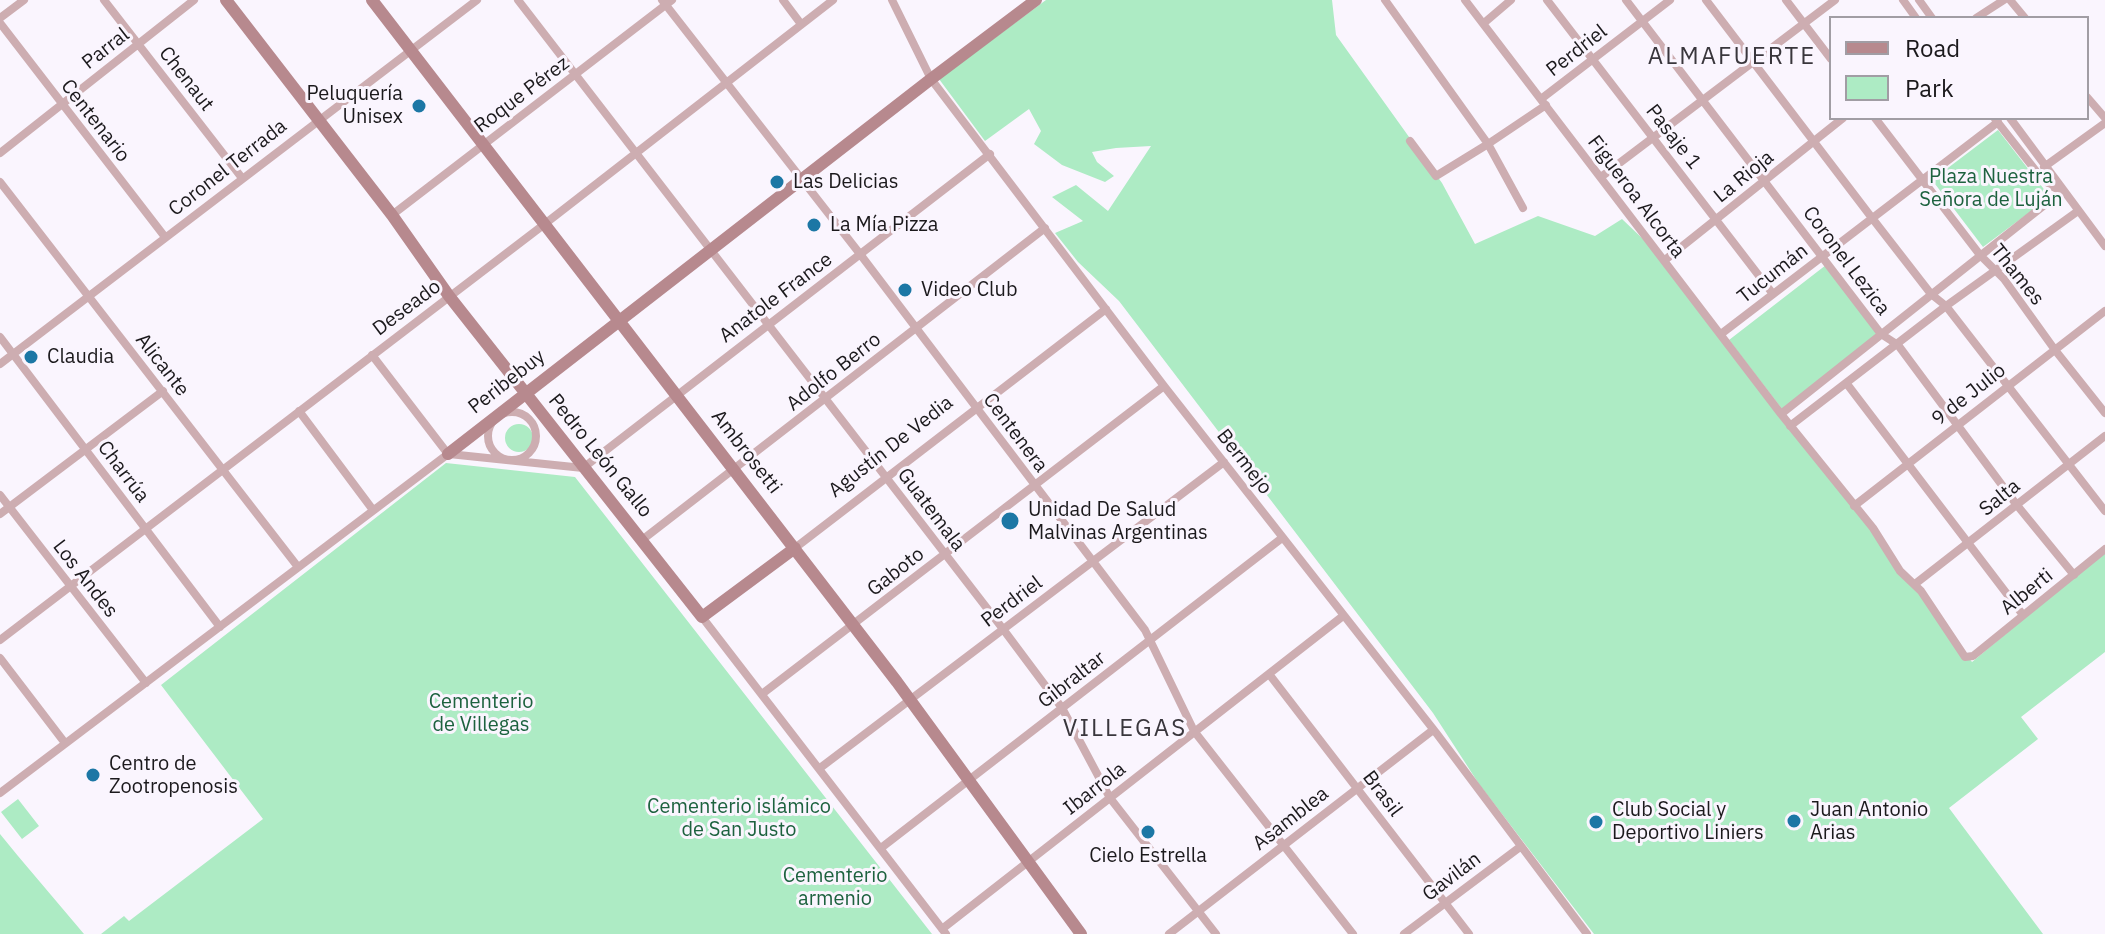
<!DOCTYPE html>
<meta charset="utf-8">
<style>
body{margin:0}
#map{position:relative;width:2105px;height:934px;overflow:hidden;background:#faf5fe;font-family:"IBM Plex Sans",sans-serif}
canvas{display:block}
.legend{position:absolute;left:1829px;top:16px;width:260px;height:104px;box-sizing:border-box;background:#faf5fe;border:2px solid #a19da4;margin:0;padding:10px 14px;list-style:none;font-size:24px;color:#1b191c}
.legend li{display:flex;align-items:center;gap:16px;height:40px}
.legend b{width:40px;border:2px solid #a19da4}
</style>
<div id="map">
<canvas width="2105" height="934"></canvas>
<ul class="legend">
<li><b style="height:10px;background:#b7898e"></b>Road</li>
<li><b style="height:22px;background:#adebc4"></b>Park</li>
</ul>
</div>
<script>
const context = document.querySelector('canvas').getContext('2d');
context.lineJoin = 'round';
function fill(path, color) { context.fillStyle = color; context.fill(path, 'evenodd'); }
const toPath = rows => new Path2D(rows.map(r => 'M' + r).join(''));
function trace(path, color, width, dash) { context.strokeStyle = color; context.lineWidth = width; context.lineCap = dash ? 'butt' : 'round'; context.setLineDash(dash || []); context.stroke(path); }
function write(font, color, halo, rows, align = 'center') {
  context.font = font + ' "IBM Plex Sans",sans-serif'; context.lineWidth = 6; context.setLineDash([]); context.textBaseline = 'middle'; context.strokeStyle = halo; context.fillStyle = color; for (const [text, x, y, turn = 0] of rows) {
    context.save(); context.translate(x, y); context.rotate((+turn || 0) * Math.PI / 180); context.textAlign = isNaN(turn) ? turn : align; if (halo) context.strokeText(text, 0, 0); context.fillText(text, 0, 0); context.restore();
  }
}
fill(toPath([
 [1046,0,1332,0,1336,35,1442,183,1475,244,1538,216,1595,236,1622,219,1665,260,1972,662,2105,551,2105,652,2021,717,2038,739,1949,808,2043,934,1594,934,1479,784,1433,713,1119,301,1078,262,1055,233,1083,221,1052,197,1076,185,1108,211,1151,146,1116,148,1092,152,1097,162,1114,176,1105,182,1062,165,1034,144,1041,131,1029,109,985,141,939,79],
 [1998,130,2050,197,1983,247,1932,180],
 [1826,265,1879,334,1782,409,1729,340],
 '505 438a14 14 0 1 1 28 0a14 14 0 1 1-28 0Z',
 [446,463,575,477,932,934,101,934,124,916,129,921,263,819,161,685],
 [18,799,39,826,22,839,1,812],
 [0,834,18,856,84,934,0,934]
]), '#adebc4');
trace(toPath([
 [104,0,242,178],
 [518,0,1003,629,1062,708,1110,798,1216,934],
 [662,0,860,254,1145,630,1194,731,1353,934],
 [783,0,801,24],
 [892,0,931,79,1164,386,1437,734,1587,934],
 [1385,0,1488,144,1546,105],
 [1465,0,1781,414,1873,528,1900,571,1921,591,1965,657,1973,656,2105,549],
 [1547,0,1773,294],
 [1626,0,1881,334,1898,345,2016,504,2074,575],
 [1706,0,1872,218,1931,294,1946,306,2105,511],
 [1786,0,1831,59],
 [1903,0,1916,18],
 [1919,0,1932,18],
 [2010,0,2025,18],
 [0,18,24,0],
 [1976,18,2004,0],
 [0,23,165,237],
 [1484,23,1511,0],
 [2087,97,2105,118],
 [1541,99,1670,0],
 [1875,118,1980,255,2004,279,2055,350,2105,413],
 [2010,118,2105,246],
 [1995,119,2036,171,2051,186,2061,191],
 [1410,141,1436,176,1488,144,1523,208],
 [0,153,194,0],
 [2044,167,2105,123],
 [1601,177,1835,0],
 [0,182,298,567],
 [392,215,672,0],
 [1665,260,1843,118],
 [1721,334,1998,122],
 [0,337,220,627],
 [372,355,448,454],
 [0,364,477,0],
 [1847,384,2023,615],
 [299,411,373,510],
 '488 436a24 24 0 1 1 48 0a24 24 0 1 1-48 0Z',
 [1781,414,2062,191],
 [1790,426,1946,306,2078,211],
 [449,454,583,468,990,154],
 [0,495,146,683],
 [1854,506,2105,311],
 [0,514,163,391],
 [642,540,1045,228],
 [795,548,1106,309],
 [1915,584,2105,436],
 [702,617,946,934],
 [0,640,546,223,833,0],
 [0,658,65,743],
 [1269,674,1469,934],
 [762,694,1164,386],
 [820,768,1224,462],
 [0,793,448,454],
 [881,848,1282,538],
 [942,929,1343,616],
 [1169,934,1433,730],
 [1404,934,1520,847]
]), '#cdadb1', 8);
trace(toPath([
 [226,0,392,215,449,296,702,617,795,548],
 [372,0,897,682,1081,934],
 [448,454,931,79,1036,0]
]), '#b7898e', 12);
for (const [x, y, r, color] of [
 [419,106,8,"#1c77a5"],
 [777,182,8,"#1c77a5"],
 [814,225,8,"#1c77a5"],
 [905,290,8,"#1c77a5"],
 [31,357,8,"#1c77a5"],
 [1010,521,10,"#1c77a5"],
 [93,775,8,"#1c77a5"],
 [1794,821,8,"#1c77a5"],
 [1596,822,8,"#1c77a5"],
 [1148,832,8,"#1c77a5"]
]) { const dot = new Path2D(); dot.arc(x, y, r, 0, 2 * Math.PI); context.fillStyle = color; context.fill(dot); trace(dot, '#faf5fe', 3); }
write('20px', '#1b191c', '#faf5fe', [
 ["Parral",106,49,-38],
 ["Perdriel",1577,51,-38],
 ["Chenaut",186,79,52],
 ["Roque Pérez",522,95,-37],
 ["Centenario",95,121,52],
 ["Pasaje 1",1673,137,52],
 ["Coronel Terrada",228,168,-38],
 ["La Rioja",1744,177,-39],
 ["Figueroa Alcorta",1636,197,53],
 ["Coronel Lezica",1846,261,53],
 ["Tucumán",1773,274,-38],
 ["Thames",2017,275,51],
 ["Anatole France",776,298,-37],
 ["Deseado",407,308,-37],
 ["Alicante",162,365,52],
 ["Adolfo Berro",834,372,-38],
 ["Peribebuy",507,382,-38],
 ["9 de Julio",1969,395,-38],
 ["Centenera",1015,433,53],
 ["Agustín De Vedia",891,447,-38],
 ["Ambrosetti",746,452,52],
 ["Pedro León Gallo",600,456,51],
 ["Bermejo",1244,462,52],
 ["Charrúa",123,472,53],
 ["Salta",2000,498,-39],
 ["Guatemala",931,510,53],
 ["Gaboto",896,572,-38],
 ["Los Andes",85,579,52],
 ["Alberti",2027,592,-39],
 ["Perdriel",1012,602,-37],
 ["Gibraltar",1072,680,-38],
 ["Ibarrola",1095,789,-38],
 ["Brasil",1382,794,53],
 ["Asamblea",1291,819,-38],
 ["Gavilán",1452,877,-37]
]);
write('20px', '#1b191c', '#faf5fe', [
 ["Peluquería",403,94,"right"],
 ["Unisex",403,117,"right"],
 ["Las Delicias",793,182],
 ["La Mía Pizza",830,225],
 ["Video Club",921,290],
 ["Claudia",47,357],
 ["Unidad De Salud",1028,510],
 ["Malvinas Argentinas",1028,533],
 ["Centro de",109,764],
 ["Zootropenosis",109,787],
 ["Club Social y",1612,810],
 ["Deportivo Liniers",1612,833],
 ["Juan Antonio",1810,810],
 ["Arias",1810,833],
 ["Cielo Estrella",1148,856,"center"]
], 'left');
write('20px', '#1d623f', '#faf5fe', [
 ["Plaza Nuestra",1991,177],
 ["Señora de Luján",1991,200],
 ["Cementerio",481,702],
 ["de Villegas",481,725],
 ["Cementerio islámico",739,807],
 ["de San Justo",739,830],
 ["Cementerio",835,876],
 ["armenio",835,899]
]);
context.letterSpacing = '2px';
write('24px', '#39363c', '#faf5fe', [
 ["ALMAFUERTE",1732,57],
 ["VILLEGAS",1125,729]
]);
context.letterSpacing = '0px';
</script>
